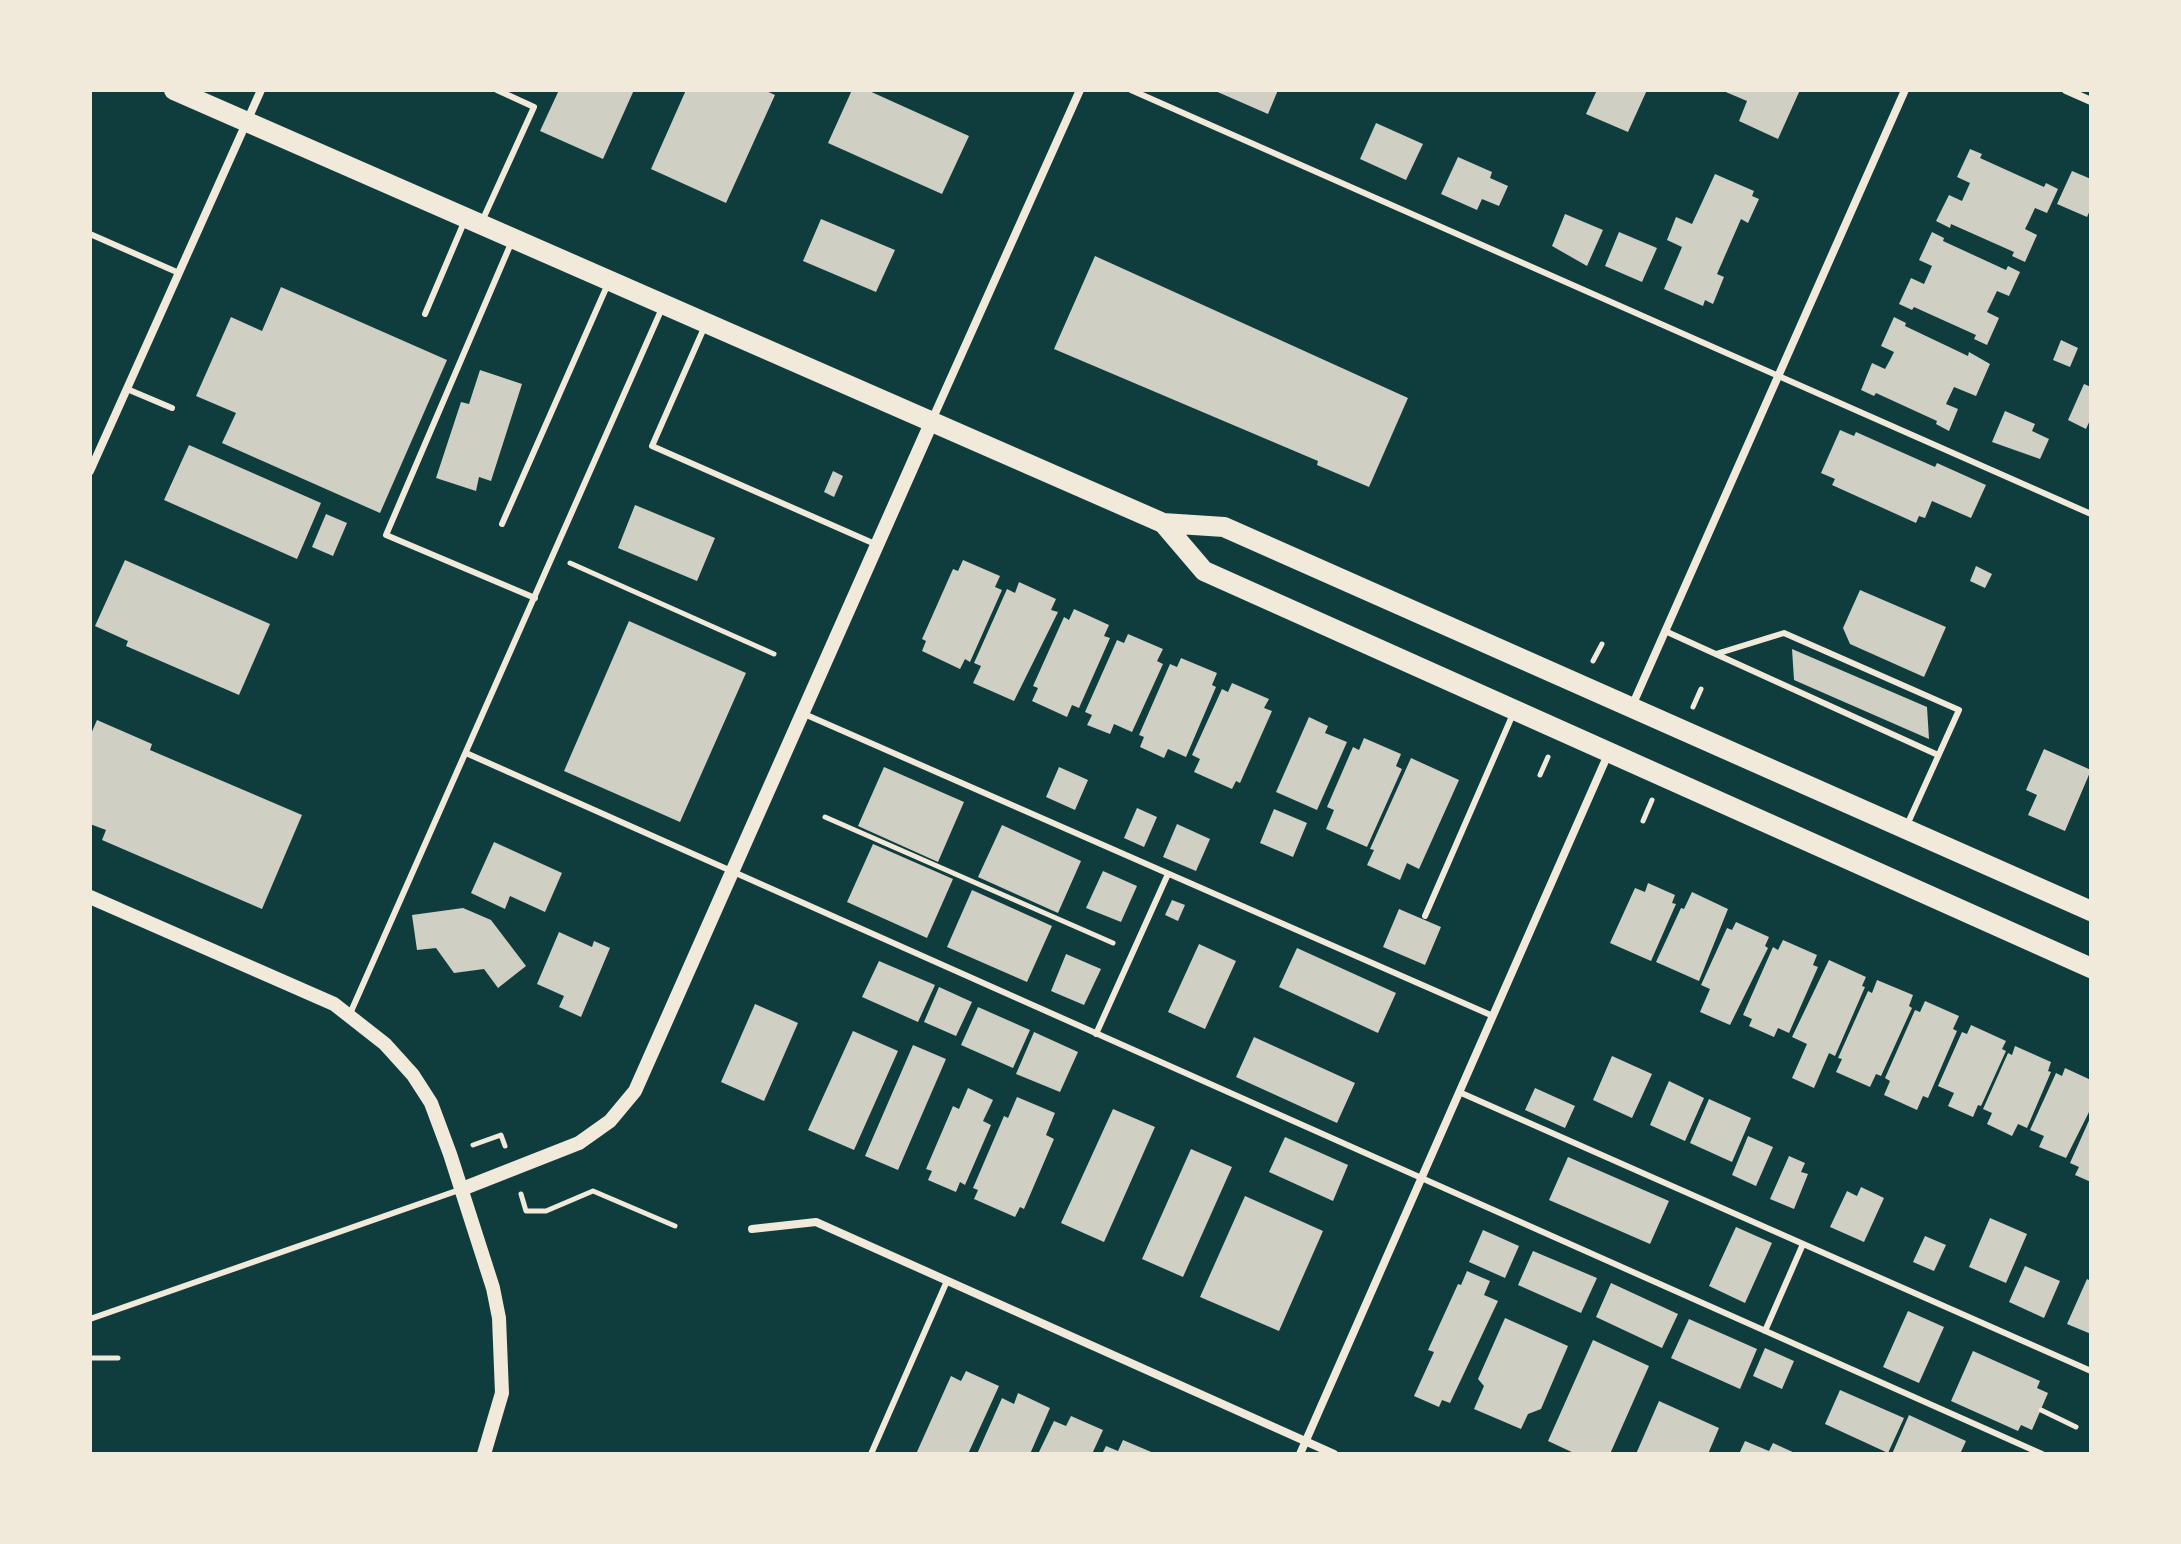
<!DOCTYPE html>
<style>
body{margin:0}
#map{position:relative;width:2181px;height:1544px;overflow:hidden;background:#0f3d3e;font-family:"DM Sans",sans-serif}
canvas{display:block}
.frame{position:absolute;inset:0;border:92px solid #f1e9da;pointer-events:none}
</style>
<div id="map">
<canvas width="2181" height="1544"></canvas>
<div class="frame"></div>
</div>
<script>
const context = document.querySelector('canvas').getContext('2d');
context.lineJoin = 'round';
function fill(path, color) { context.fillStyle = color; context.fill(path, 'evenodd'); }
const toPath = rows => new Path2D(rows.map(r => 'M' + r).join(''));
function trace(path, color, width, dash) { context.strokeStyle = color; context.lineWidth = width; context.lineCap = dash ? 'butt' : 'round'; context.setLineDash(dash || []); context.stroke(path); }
fill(toPath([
 [559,90,634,90,603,159,540,131],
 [686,90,764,90,775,95,726,203,651,169],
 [852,90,867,90,969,136,942,194,828,143],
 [1213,90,1278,90,1268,114],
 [1597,90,1647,90,1628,132,1586,114],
 [1721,90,1800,90,1778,139,1739,121,1747,101],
 [1376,123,1423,144,1406,180,1360,159],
 [1970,149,1982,154,1980,158,2044,187,2046,183,2058,189,2047,213,2035,208,2029,221,2025,229,2037,235,2025,262,2012,256,2014,252,1951,224,1950,228,1936,221,1949,195,1962,201,1970,183,1957,177],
 [1458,157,1492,172,1490,178,1508,186,1499,206,1482,199,1477,210,1441,194],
 [2072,171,2091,179,2091,208,2087,217,2057,204],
 [1715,174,1754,191,1752,196,1759,199,1748,223,1741,219,1717,274,1724,277,1713,304,1705,300,1703,306,1664,289,1682,247,1667,240,1676,217,1692,224],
 [1565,214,1603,230,1587,266,1552,246],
 [821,219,895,250,876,292,803,261],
 [1619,232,1657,248,1642,282,1605,266],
 [1932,232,1944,238,1943,241,2006,270,2008,266,2020,272,2009,296,1997,291,1987,312,1999,318,1987,345,1974,339,1976,335,1914,307,1912,310,1899,304,1911,278,1924,284,1932,266,1919,260],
 [1095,256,1408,398,1369,487,1317,465,1318,461,1054,349],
 [281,287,447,360,380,513,222,443,236,413,196,396,231,317,262,331],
 [1894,317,1906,323,1905,326,1968,356,1969,352,1990,364,1976,396,1954,387,1946,404,1958,409,1949,431,1936,424,1937,421,1876,393,1874,396,1861,390,1872,363,1885,369,1890,360,1894,352,1881,346],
 [2061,340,2078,348,2070,367,2053,360],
 [480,370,522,384,491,481,479,477,476,491,436,478,461,402,469,404],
 [2084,384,2091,387,2091,418,2086,429,2068,420],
 [2005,411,2035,424,2032,431,2049,439,2040,459,1992,442],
 [1840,430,1854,436,1856,432,1935,467,1937,463,1986,485,1971,518,1932,501,1925,518,1919,516,1916,523,1832,485,1835,479,1821,473],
 [189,445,321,503,297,559,164,500],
 [833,471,843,476,834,497,824,492],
 [635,505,715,538,697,581,618,548],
 [326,514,347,523,333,556,312,547],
 [125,560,270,624,239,695,126,646,128,641,95,626],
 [963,560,1000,576,995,587,1002,590,970,662,965,659,960,669,922,651,926,641,922,639,953,569,958,571],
 [1976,566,1992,574,1985,588,1970,581],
 [1019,582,1056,599,1051,610,1058,612,1014,701,973,683,981,666,974,663,1007,589,1015,593],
 [1860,590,1946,627,1924,677,1850,644,1843,628],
 [1074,609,1109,625,1104,636,1110,638,1079,708,1072,705,1067,717,1032,701,1038,688,1033,686,1064,617,1069,620],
 [629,621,746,673,680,822,564,771],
 [1128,634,1163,649,1157,661,1163,664,1132,732,1114,724,1110,734,1087,725,1092,715,1085,712,1117,640,1124,643],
 [1792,649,1927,707,1929,739,1794,680],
 [1181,658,1217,673,1212,685,1216,687,1186,757,1168,749,1164,758,1140,747,1144,737,1139,735,1170,664,1177,667],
 [1232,683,1269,699,1264,708,1272,711,1240,783,1236,781,1232,789,1194,772,1200,759,1192,755,1222,689,1228,692],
 [1309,717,1328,726,1325,733,1347,742,1317,810,1276,792],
 [97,720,152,744,150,750,302,815,262,909,102,840,106,830,90,824,90,736],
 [1364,738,1401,754,1396,766,1402,769,1367,847,1326,829,1334,810,1327,807,1353,747,1359,750],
 [2044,749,2091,770,2065,831,2028,815,2037,795,2026,790],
 [1411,758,1459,780,1419,869,1407,863,1400,880,1367,865,1374,850,1370,849],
 [884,767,964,802,938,862,858,826],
 [1059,767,1088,780,1075,810,1046,797],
 [1137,808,1157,817,1144,847,1124,838],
 [1274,809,1307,823,1293,857,1260,843],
 [1177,824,1210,839,1196,871,1163,857],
 [1002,825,1081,861,1058,913,978,877],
 [494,842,562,873,545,912,510,896,505,909,471,893],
 [873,844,953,879,927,938,847,902],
 [1103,871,1137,886,1121,922,1086,908],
 [1648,883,1675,895,1672,903,1676,904,1651,961,1610,943,1635,888,1645,892],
 [972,890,1052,926,1027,982,947,947],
 [1692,892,1728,909,1699,981,1656,962,1681,908,1684,909],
 [1172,900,1185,905,1178,921,1165,915],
 [463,908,491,920,526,966,498,988,484,969,454,973,436,948,417,950,412,915],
 [1399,909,1441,927,1425,965,1383,947],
 [1736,922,1769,937,1765,946,1768,948,1730,1025,1700,1012,1710,989,1701,985,1727,928,1732,930],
 [559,932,592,947,594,941,610,948,581,1017,559,1007,564,996,537,984],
 [1783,940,1817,955,1813,965,1818,967,1789,1033,1778,1028,1774,1037,1749,1026,1752,1019,1743,1015,1773,947,1778,950],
 [1199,944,1236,961,1205,1029,1168,1012],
 [1297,948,1396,993,1378,1033,1279,987],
 [1066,954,1101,969,1084,1005,1051,991],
 [1829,960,1866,977,1862,986,1865,987,1835,1056,1829,1053,1814,1088,1792,1078,1807,1044,1792,1037],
 [879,961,935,985,918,1022,862,997],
 [1877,980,1913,995,1909,1006,1912,1008,1881,1076,1876,1074,1870,1087,1836,1072,1842,1059,1838,1058,1868,991,1872,993],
 [939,987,972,1002,956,1036,924,1022],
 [1925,1001,1959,1016,1953,1029,1957,1031,1928,1098,1923,1096,1917,1110,1884,1095,1890,1081,1885,1078,1915,1010,1920,1012],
 [755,1004,798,1023,764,1101,721,1082],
 [978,1007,1030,1030,1013,1068,961,1045],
 [1971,1025,2006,1041,2002,1049,2006,1051,1981,1106,1978,1105,1973,1117,1948,1106,1954,1093,1938,1086,1962,1032,1967,1034],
 [853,1031,898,1051,854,1150,808,1130],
 [1034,1032,1078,1052,1060,1092,1016,1074],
 [1254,1037,1355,1083,1337,1123,1236,1077],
 [913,1045,946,1059,898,1170,865,1156],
 [2015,1046,2051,1062,2048,1071,2051,1072,2027,1128,2018,1124,2012,1136,1987,1124,1992,1113,1983,1109,2008,1053,2012,1055],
 [1612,1056,1652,1074,1632,1118,1593,1100],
 [2065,1068,2091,1080,2091,1108,2066,1158,2039,1147,2044,1136,2030,1130,2056,1073,2062,1076],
 [1669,1081,1704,1098,1685,1141,1650,1125],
 [968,1088,993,1100,983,1121,991,1125,965,1185,960,1182,956,1192,928,1180,932,1171,926,1169,953,1106,959,1109],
 [1535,1088,1575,1106,1565,1128,1525,1110],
 [1017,1097,1055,1113,1046,1135,1054,1139,1024,1209,1020,1207,1015,1217,974,1199,978,1190,973,1188,1004,1116,1008,1118],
 [1709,1099,1751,1118,1732,1162,1690,1143],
 [1113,1109,1155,1127,1104,1242,1061,1223],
 [2091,1116,2091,1182,2075,1175,2079,1167,2070,1163],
 [1748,1136,1773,1147,1756,1186,1732,1175],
 [1285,1137,1348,1165,1333,1201,1269,1172],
 [1191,1149,1232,1167,1183,1277,1142,1259],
 [1789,1156,1805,1163,1801,1172,1808,1174,1794,1209,1770,1199],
 [1568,1157,1669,1201,1650,1244,1549,1200],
 [1861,1187,1884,1198,1864,1242,1830,1227,1847,1191,1857,1196],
 [1245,1196,1323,1231,1279,1331,1200,1297],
 [1990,1218,2027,1234,2006,1283,1969,1267],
 [1736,1227,1772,1243,1745,1303,1709,1286],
 [1483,1230,1519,1246,1505,1278,1469,1262],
 [1925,1236,1946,1245,1934,1271,1913,1262],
 [1533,1251,1597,1278,1581,1313,1518,1285],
 [2025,1266,2060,1281,2044,1318,2009,1302],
 [1467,1271,1490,1281,1484,1295,1498,1301,1450,1403,1442,1400,1439,1407,1414,1396,1434,1352,1428,1350,1458,1284,1461,1285],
 [2087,1279,2091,1281,2091,1334,2067,1324],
 [1611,1283,1678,1314,1662,1348,1596,1317],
 [1908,1311,1944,1327,1919,1383,1883,1367],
 [1505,1318,1568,1346,1541,1409,1528,1414,1521,1429,1474,1409,1484,1386,1478,1379],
 [1689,1319,1757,1349,1740,1389,1671,1358],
 [1593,1340,1649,1366,1610,1454,1576,1454,1548,1441],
 [1765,1348,1794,1361,1782,1389,1753,1376],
 [1973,1351,2040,1381,2037,1388,2048,1393,2032,1430,2021,1425,2018,1431,1951,1401],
 [966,1371,999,1386,968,1454,916,1454,951,1376,961,1381],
 [1840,1390,1904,1418,1888,1453,1825,1424],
 [1018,1393,1050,1408,1030,1454,977,1454,1002,1398,1014,1404],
 [1659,1401,1719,1428,1708,1454,1636,1454],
 [1909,1415,1966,1441,1960,1454,1892,1454],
 [1071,1416,1103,1430,1092,1454,1038,1454,1054,1421,1066,1426],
 [1123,1440,1156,1454,1102,1454,1106,1446,1118,1451],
 [1745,1441,1769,1451,1773,1443,1797,1454,1739,1454]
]), '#cfcfc3');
trace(toPath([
 [570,563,774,654],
 [1593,661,1602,644],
 [1693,707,1701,689],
 [1540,775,1548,757],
 [825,817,1113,943],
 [1643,821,1652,800],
 [473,1145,501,1135,505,1146],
 [521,1194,526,1211,546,1211,593,1191,675,1226],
 [90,1358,118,1358],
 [2041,1410,2076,1427]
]), '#f1e9da', 5);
trace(toPath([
 [1131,90,2091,514],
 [483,219,534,107,497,90],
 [90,234,179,273],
 [512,241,386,535,535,598],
 [425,314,465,220],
 [704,328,652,446,875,544],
 [127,389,172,408],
 [502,524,607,286],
 [1665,631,1938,755],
 [1716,654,1784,633,1959,710,1907,825],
 [802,713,1493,1016],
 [466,753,2042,1454],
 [1425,916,1513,714],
 [349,1016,663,306],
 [1096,1034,1168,874],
 [1459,1092,2091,1371],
 [90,1319,462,1189],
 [1765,1331,1803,1244],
 [871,1454,947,1281]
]), '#f1e9da', 6);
trace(toPath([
 [2066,90,2091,101],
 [932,420,1080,90],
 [90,471,261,90],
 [1632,706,1905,90],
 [752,1229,816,1222,1334,1454],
 [1300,1454,1609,752]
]), '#f1e9da', 8);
trace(toPath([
 [90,897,334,1004,385,1044,413,1075,431,1103,450,1154,493,1288,499,1318,502,1393,484,1454],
 [462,1189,579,1143,610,1121,635,1091,932,421]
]), '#f1e9da', 14);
trace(toPath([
 [174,90,1163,523,1224,527,2091,911],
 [1163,523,1204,571,2091,968]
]), '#f1e9da', 20);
</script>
